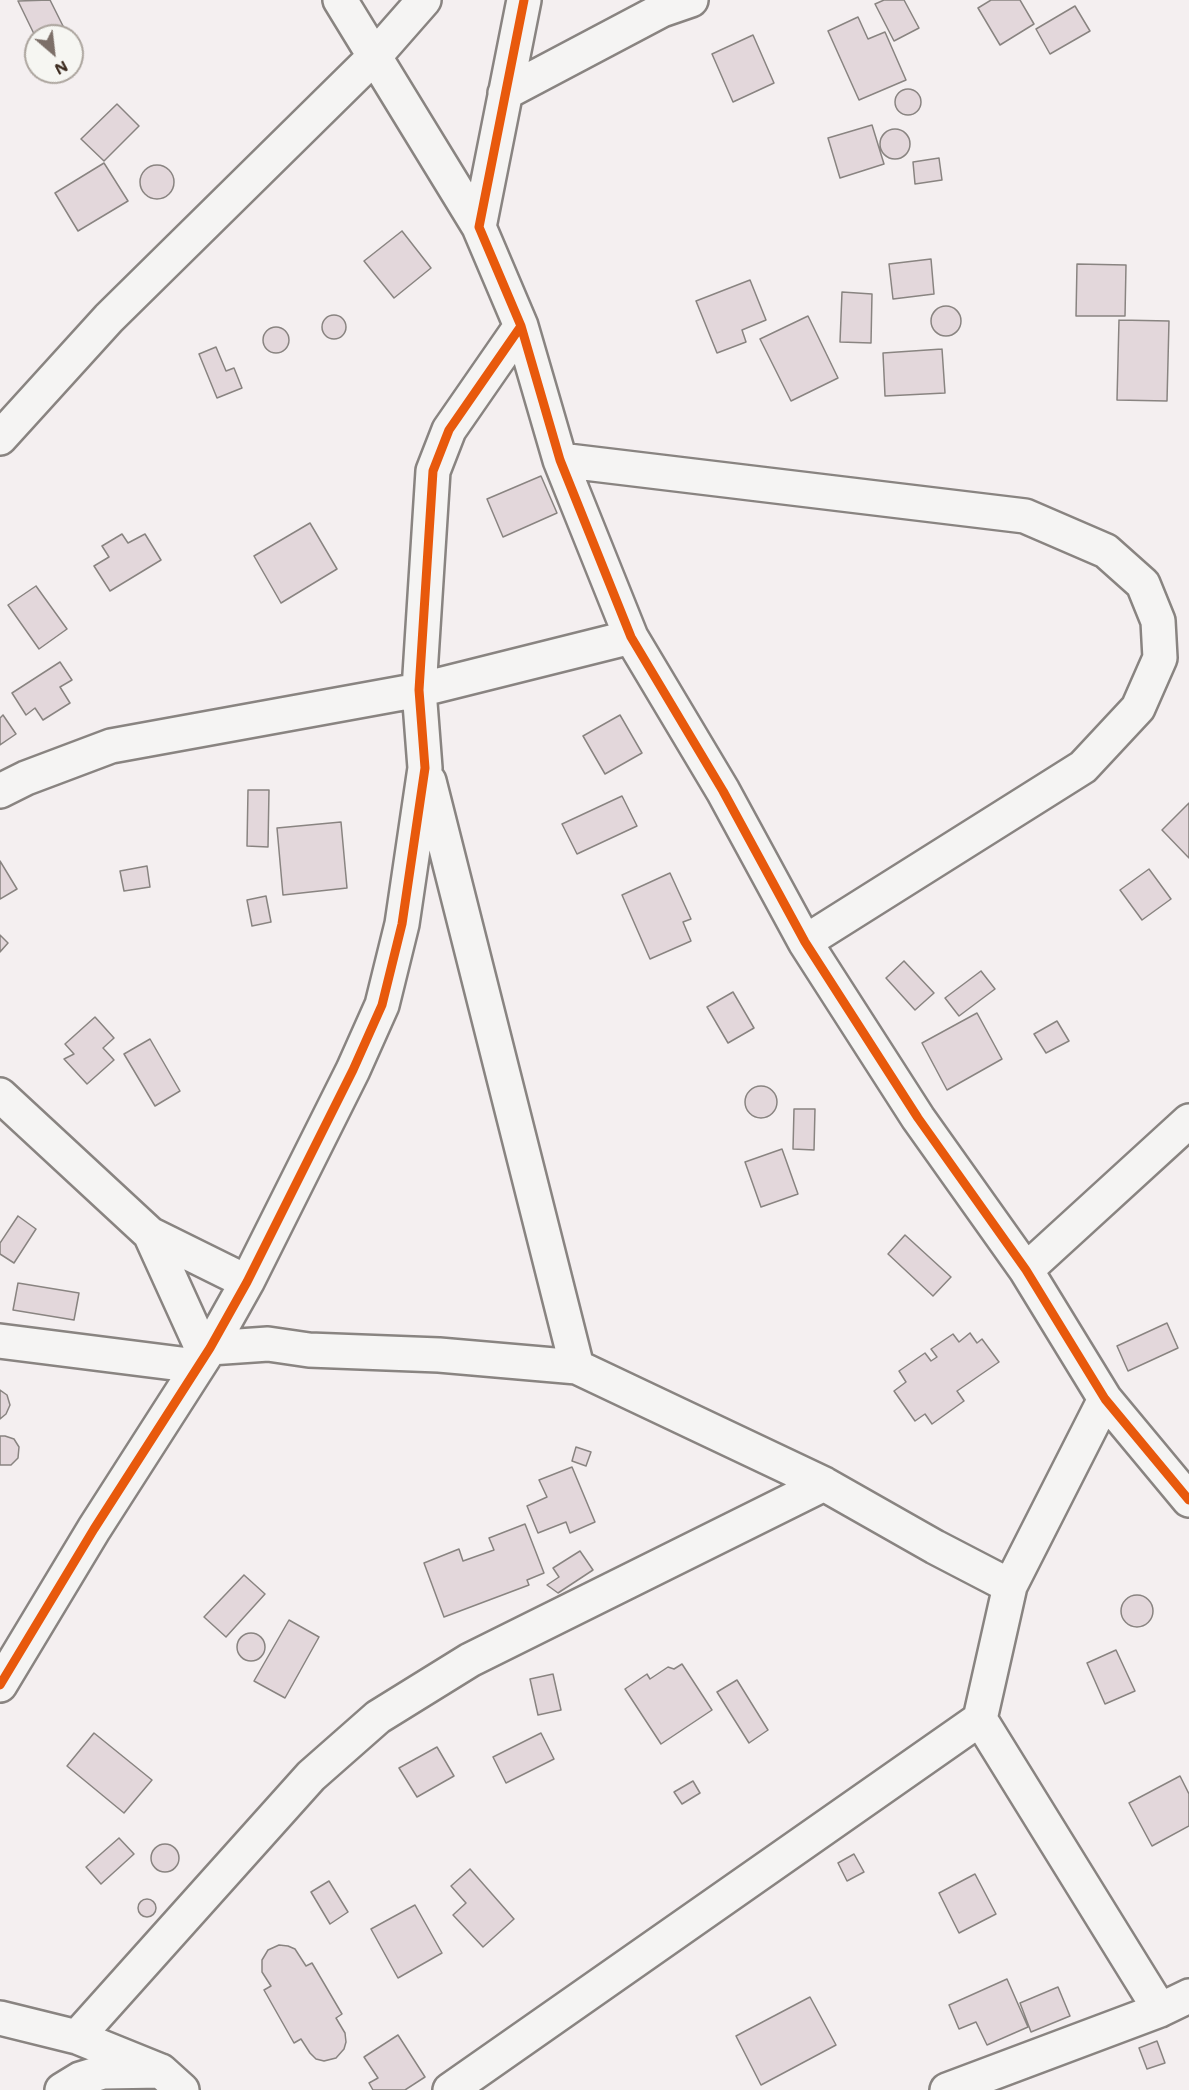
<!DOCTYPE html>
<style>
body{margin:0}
#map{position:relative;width:1189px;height:2090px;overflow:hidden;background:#f4eff0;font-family:Mali,sans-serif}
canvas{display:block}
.north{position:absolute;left:24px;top:24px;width:60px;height:60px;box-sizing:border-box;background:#f6f6f2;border:2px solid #aba49d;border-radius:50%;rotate:152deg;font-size:16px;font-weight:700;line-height:24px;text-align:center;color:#3b2a1e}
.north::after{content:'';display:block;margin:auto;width:21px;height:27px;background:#7c6f68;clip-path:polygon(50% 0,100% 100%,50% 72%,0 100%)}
</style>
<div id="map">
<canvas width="1189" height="2090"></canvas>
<div class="north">N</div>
</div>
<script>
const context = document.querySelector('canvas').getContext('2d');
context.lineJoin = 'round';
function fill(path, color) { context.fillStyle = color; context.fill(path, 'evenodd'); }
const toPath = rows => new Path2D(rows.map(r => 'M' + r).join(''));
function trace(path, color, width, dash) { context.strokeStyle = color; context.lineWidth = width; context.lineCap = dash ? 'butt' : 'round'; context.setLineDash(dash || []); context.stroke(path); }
const building = toPath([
 [50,0,68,36,36,36,36,38,18,1,50,0],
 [884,0,904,0,919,28,894,41,875,4,884,0],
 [991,0,1020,0,1034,24,1000,45,978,8,991,0],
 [1075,6,1090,31,1050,54,1036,29,1075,6],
 [858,17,868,39,885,32,906,80,859,100,828,31,858,17],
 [753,35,774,83,733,102,712,54,753,35],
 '895 102a13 13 0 1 1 26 0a13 13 0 1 1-26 0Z',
 [117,104,139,126,104,161,81,139,117,104],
 [872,125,884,164,840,178,828,138,872,125],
 '880 144a15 15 0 1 1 30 0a15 15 0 1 1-30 0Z',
 [939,158,942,180,915,184,913,162,939,158],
 [104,163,128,201,78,231,55,193,104,163],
 '140 182a17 17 0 1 1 34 0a17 17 0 1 1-34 0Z',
 [402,231,431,268,394,298,364,261,402,231],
 [931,259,934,294,893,299,889,264,931,259],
 [1077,264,1126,265,1125,316,1076,316,1077,264],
 [750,280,766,320,742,330,746,342,717,353,696,301,750,280],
 [842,292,872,294,871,343,840,342,842,292],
 '931 321a15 15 0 1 1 30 0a15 15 0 1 1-30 0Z',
 '322 327a12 12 0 1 1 24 0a12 12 0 1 1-24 0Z',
 [808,316,838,378,791,401,760,339,808,316],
 [1119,320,1169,321,1167,401,1117,400,1119,320],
 '263 340a13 13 0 1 1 26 0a13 13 0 1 1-26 0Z',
 [216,347,226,371,234,368,242,388,217,398,199,354,216,347],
 [942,349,945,393,885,396,883,353,942,349],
 [541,476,557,513,503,537,487,499,541,476],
 [310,523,337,569,281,603,254,556,310,523],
 [122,534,128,543,145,534,161,560,110,591,94,566,109,557,102,546,122,534],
 [36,586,67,629,39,649,8,605,36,586],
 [60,662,72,680,60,687,70,703,43,720,35,708,26,715,12,693,60,662],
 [3,715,16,734,0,745,0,718,3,715],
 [620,715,642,753,605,774,583,736,620,715],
 [248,790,269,790,268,847,247,846,248,790],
 [622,796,637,826,577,854,562,824,622,796],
 [1189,803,1189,858,1162,830,1189,803],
 [341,822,347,888,283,895,277,828,341,822],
 [0,861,17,889,0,899,0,861],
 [147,866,150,887,124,891,120,871,147,866],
 [1149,869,1171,899,1142,920,1120,890,1149,869],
 [670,873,691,919,683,922,691,941,650,959,622,895,670,873],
 [266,896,271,922,252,926,247,900,266,896],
 [0,935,8,943,0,952,0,935],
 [904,961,934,993,915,1010,886,978,904,961],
 [981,971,995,989,959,1016,945,998,981,971],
 [733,992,754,1028,728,1043,707,1007,733,992],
 [977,1013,1002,1059,947,1090,922,1043,977,1013],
 [95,1017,114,1038,103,1048,114,1060,87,1084,64,1059,74,1054,65,1044,95,1017],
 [1057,1021,1069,1041,1046,1053,1034,1034,1057,1021],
 [150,1039,180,1091,155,1106,124,1054,150,1039],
 '745 1102a16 16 0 1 1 32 0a16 16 0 1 1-32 0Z',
 [794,1109,815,1109,814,1150,793,1149,794,1109],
 [782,1149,798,1194,761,1207,745,1162,782,1149],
 [18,1216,36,1229,14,1263,0,1254,0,1243,18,1216],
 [905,1235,951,1277,933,1296,888,1254,905,1235],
 [18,1283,79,1293,74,1320,13,1310,18,1283],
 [1167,1323,1178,1348,1128,1371,1117,1346,1167,1323],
 [970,1333,977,1343,982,1339,999,1362,957,1391,964,1401,932,1424,925,1414,915,1421,894,1391,906,1382,899,1371,925,1353,931,1361,937,1357,931,1349,953,1334,959,1342,970,1333],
 [0,1390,7,1395,10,1405,6,1414,0,1419,0,1390],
 [0,1436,5,1436,14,1439,19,1447,18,1458,11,1465,0,1465,0,1436],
 [576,1447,591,1452,586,1466,572,1461,576,1447],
 [572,1467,595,1522,570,1533,566,1522,538,1533,527,1506,547,1497,539,1480,572,1467],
 [525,1524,544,1573,527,1580,529,1585,444,1617,424,1563,459,1549,463,1561,494,1550,489,1538,525,1524],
 [580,1551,593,1570,558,1593,547,1585,559,1577,553,1568,580,1551],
 [244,1575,265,1594,226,1637,204,1617,244,1575],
 '1121 1611a16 16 0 1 1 32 0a16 16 0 1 1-32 0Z',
 [289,1620,319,1637,285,1698,254,1681,289,1620],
 '237 1647a14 14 0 1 1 28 0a14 14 0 1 1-28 0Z',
 [1116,1650,1135,1691,1105,1704,1087,1663,1116,1650],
 [682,1664,712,1710,661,1744,625,1689,647,1674,650,1679,668,1667,674,1669,682,1664],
 [553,1674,561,1710,538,1715,530,1679,553,1674],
 [737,1680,768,1730,749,1743,717,1692,737,1680],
 [94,1733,152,1780,124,1813,67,1766,94,1733],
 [541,1733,554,1759,506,1783,493,1757,541,1733],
 [437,1747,454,1776,417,1797,399,1768,437,1747],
 [1180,1776,1189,1794,1189,1826,1152,1846,1129,1803,1180,1776],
 [693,1781,700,1793,682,1804,674,1792,693,1781],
 [119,1838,134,1854,101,1884,86,1867,119,1838],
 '151 1858a14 14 0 1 1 28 0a14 14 0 1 1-28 0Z',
 [854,1854,864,1872,847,1881,838,1863,854,1854],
 [470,1869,514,1919,483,1947,453,1915,466,1903,451,1886,470,1869],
 [975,1874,996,1914,959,1933,939,1893,975,1874],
 [329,1881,348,1912,330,1924,311,1892,329,1881],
 '138 1908a9 9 0 1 1 18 0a9 9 0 1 1-18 0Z',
 [415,1905,442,1953,398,1978,371,1929,415,1905],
 [279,1945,288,1946,295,1949,306,1966,312,1963,342,2014,336,2018,345,2033,346,2042,344,2049,336,2058,324,2061,316,2059,310,2053,301,2039,294,2043,264,1990,271,1986,262,1972,262,1960,268,1950,279,1945],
 [1007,1979,1028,2027,987,2045,976,2022,959,2029,949,2005,1007,1979],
 [1058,1987,1070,2016,1031,2032,1020,2003,1058,1987],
 [810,1997,836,2045,761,2085,736,2036,810,1997],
 [398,2035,425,2077,405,2090,373,2090,369,2083,378,2078,364,2057,398,2035],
 [1157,2041,1165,2063,1147,2069,1139,2048,1157,2041]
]);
fill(building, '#e3d7db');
trace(building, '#898481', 1.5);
const minor = toPath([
 [340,0,479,227],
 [524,0,479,227,521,326,560,460,631,637,723,791,805,942,918,1118,1026,1270,1105,1399,1189,1500],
 [505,93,662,10,691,0],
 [0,438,109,318,374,57,424,0],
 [560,460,1025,516,1106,551,1143,584,1158,621,1160,658,1138,708,1083,767,805,942],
 [429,781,577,1367],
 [0,791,26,778,111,746,419,690,631,637],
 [0,1095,150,1234,247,1282],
 [150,1234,205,1355],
 [1026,1270,1189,1121],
 [0,1341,197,1366],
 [210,1348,268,1344,309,1350,439,1355,577,1367,824,1484,935,1547,1010,1586,980,1719,1160,2010],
 [1010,1586,1105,1399],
 [0,1685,94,1529,210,1348,247,1282,353,1070,382,1005,402,924,425,768,419,690,433,471,449,430,521,326],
 [0,2018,77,2037,161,2071],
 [77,2037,311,1776,378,1717,470,1660,824,1484],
 [62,2090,80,2079,103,2072,161,2071,182,2090],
 [450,2090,980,1719],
 [947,2090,1160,2010,1189,1996]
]);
trace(minor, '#898481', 38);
trace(minor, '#f5f4f3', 33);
trace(toPath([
 [524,0,479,227,521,326,560,460,631,637,723,791,805,942,918,1118,1026,1270,1105,1399,1189,1500],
 [0,1685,94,1529,210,1348,247,1282,353,1070,382,1005,402,924,425,768,419,690,433,471,449,430,521,326]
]), '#e8590c', 9);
</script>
